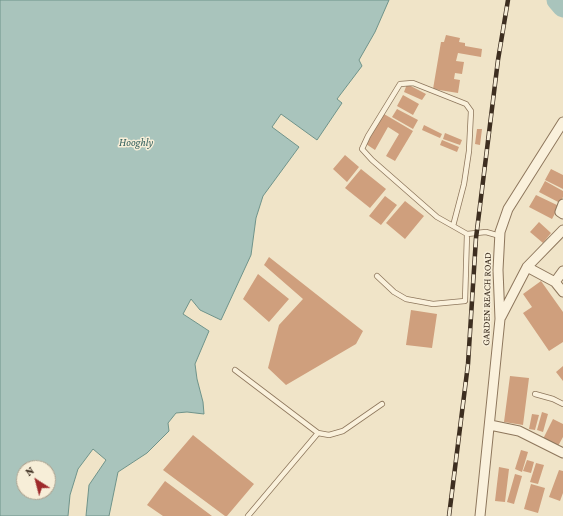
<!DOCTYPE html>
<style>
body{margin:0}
#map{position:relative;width:563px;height:516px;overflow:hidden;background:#f0e4c8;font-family:"Crimson Pro",serif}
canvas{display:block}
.north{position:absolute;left:16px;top:460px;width:40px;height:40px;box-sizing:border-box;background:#f7eed8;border:1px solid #ada18e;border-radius:50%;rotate:324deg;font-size:11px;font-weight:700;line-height:16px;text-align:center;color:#3d2e20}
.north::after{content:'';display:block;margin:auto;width:14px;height:18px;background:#9e2a2b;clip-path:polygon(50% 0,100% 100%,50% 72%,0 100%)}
</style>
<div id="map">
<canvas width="563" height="516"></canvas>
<div class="north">N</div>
</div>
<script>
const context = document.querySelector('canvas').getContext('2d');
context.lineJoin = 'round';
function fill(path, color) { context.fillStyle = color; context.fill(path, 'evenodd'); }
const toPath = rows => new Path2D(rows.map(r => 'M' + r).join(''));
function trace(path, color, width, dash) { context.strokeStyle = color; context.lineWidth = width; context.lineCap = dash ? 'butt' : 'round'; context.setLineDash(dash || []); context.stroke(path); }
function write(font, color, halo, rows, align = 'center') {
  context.font = font + ' "Crimson Pro",serif'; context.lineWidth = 3; context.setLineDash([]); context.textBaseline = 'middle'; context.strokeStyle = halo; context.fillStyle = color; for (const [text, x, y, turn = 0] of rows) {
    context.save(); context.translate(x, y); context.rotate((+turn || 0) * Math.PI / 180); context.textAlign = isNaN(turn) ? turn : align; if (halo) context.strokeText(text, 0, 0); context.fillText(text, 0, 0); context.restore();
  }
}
const water = toPath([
 [0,0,389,0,375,32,359,60,362,66,337,99,342,103,317,140,281,114,272,127,299,147,263,196,256,218,251,255,221,320,200,310,191,299,183,314,209,331,195,364,197,379,203,402,204,414,187,412,176,413,168,423,169,431,147,453,118,472,109,516,86,516,89,485,106,460,93,449,78,469,70,495,68,516,0,516,0,0],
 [24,468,48,468,48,492,24,492,24,468]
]);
fill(water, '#a9c4bc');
trace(water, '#6f938a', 1);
trace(toPath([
 [557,0,563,7]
]), '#a9c4bc', 21);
fill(toPath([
 [446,35,460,38,459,42,465,43,465,46,482,49,481,57,458,53,456,61,464,62,462,74,455,73,454,79,460,80,458,93,433,89,441,42,444,42],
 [407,84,426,94,422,100,404,92],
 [403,95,419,104,413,115,397,106],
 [397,109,418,120,413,129,392,117],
 [384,114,413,131,395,161,386,156,399,134,388,127,375,150,366,144],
 [424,125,442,134,440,138,422,130],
 [477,129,482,129,480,145,475,144],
 [445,133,462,140,460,145,443,139],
 [442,140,459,147,457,152,440,145],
 [345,155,359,167,347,182,333,169],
 [361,169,386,189,370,208,345,188],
 [551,169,563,175,563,189,545,180],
 [545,181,563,191,563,197,560,203,539,192],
 [536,195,559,206,552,219,529,207],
 [385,196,397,205,381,225,369,216],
 [405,201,424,216,405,239,386,223],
 [539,222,551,233,543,243,530,232],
 [269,257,363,331,356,344,286,385,268,368,279,325,303,299,264,265],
 [258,274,289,299,269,322,243,299],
 [541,281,563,312,563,342,549,351,523,313,532,307,523,294],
 [411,310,437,314,432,348,406,345],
 [563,366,563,381,556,372],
 [510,376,529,378,523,425,504,422],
 [542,412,548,414,543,432,537,430],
 [532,414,539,415,535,430,529,429],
 [553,419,563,424,563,437,558,446,543,439],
 [193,435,254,484,227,516,225,516,163,470],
 [521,450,528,452,522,472,515,469],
 [527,460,534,462,531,473,523,471],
 [536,463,544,465,538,484,530,482],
 [499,467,509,469,505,502,495,501],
 [559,470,563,471,563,493,560,501,549,497],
 [515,474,522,476,514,504,507,502],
 [165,481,212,516,163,516,147,505],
 [531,484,545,488,538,513,524,509]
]), '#cf9f7d');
const lane = toPath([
 [453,226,464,184,469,151,471,111,466,104,413,83,400,84,368,136,362,149,372,160,437,217,453,226,467,234,486,232,500,236],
 [377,276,394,292,406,299,433,304,465,301,467,234],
 [235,370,318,433,329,435,343,431,382,404],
 [535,394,553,399,563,404],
 [248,516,318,433]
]);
const street = toPath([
 [563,204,560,212,563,214],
 [527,267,555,282,563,292],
 [555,282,563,271],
 [501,317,527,267,563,230],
 [490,425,519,431,563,453],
 [480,516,500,319,498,270,500,232,508,209,563,122]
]);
trace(lane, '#8d765c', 6);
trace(street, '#8d765c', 11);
trace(lane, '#faf1dc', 4.5);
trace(street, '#faf1dc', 9);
const rail = toPath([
 [449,516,468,364,476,238,498,60,508,0]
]);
trace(rail, '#3d2e20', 4.5);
trace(rail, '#f7eed8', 3, [9]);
write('10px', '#3d2e20', '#f7eed8', [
 ["GARDEN REACH ROAD",487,299,-89]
]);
write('italic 11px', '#2f5d5a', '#f7eed8', [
 ["Hooghly",136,143]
]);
</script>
